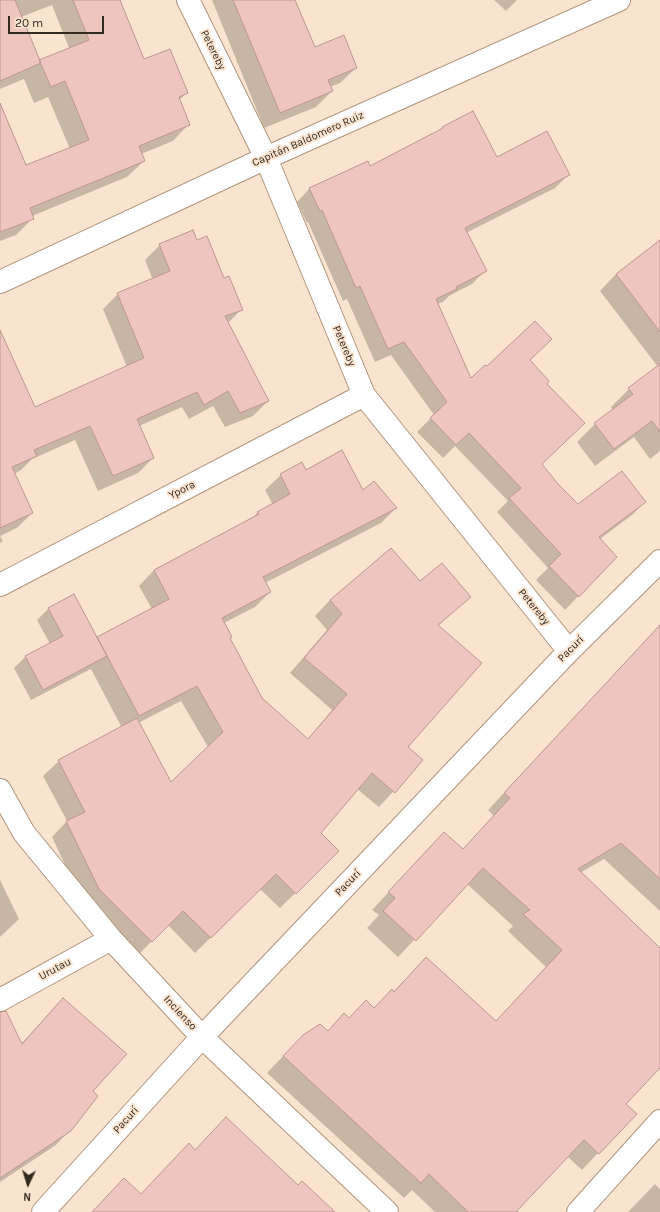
<!DOCTYPE html>
<meta charset="utf-8">
<style>
body{margin:0}
#map{position:relative;width:660px;height:1212px;overflow:hidden;background:#fbe4cf;font-family:Karla,sans-serif}
canvas{display:block}
.north{position:absolute;left:8px;top:1164px;width:40px;height:40px;-webkit-text-stroke:3px #fbe4cf;paint-order:stroke;rotate:184deg;font-size:11px;font-weight:700;line-height:16px;text-align:center;color:#33291e}
.north::after{content:'';display:block;margin:auto;width:14px;height:18px;background:#33291e;clip-path:polygon(50% 0,100% 100%,50% 72%,0 100%)}
.scale{position:absolute;left:8px;top:16px;width:96px;height:18px;box-sizing:border-box;border:2px solid #33291e;border-top:0;padding-left:5px;font-size:12px;line-height:14px;white-space:nowrap;color:#33291e;-webkit-text-stroke:3px #fbe4cf;paint-order:stroke}
</style>
<div id="map">
<canvas width="660" height="1212"></canvas>
<div class="north">N</div>
<div class="scale">20 m</div>
</div>
<script>
const context = document.querySelector('canvas').getContext('2d');
context.lineJoin = 'round';
function fill(path, color) { context.fillStyle = color; context.fill(path, 'evenodd'); }
const toPath = rows => new Path2D(rows.map(r => 'M' + r).join(''));
function trace(path, color, width, dash) { context.strokeStyle = color; context.lineWidth = width; context.lineCap = dash ? 'butt' : 'round'; context.setLineDash(dash || []); context.stroke(path); }
function write(font, color, halo, rows, align = 'center') {
  context.font = font + ' Karla,sans-serif'; context.lineWidth = 4; context.setLineDash([]); context.textBaseline = 'middle'; context.strokeStyle = halo; context.fillStyle = color; for (const [text, x, y, turn = 0] of rows) {
    context.save(); context.translate(x, y); context.rotate((+turn || 0) * Math.PI / 180); context.textAlign = isNaN(turn) ? turn : align; if (halo) context.strokeText(text, 0, 0); context.fillText(text, 0, 0); context.restore();
  }
}
fill(toPath([
 [0,0,119,0,143,61,187,93,179,100,189,124,173,141,141,154,144,161,127,177,32,216,33,218,16,235,0,241,0,115,26,166,70,149,48,97,34,103,24,79,0,89],
 [52,5,69,48,39,61,21,17],
 [212,0,295,0,315,48,356,68,340,83,330,87,332,91,316,107,264,128],
 [494,0,517,0,506,11],
 [472,113,496,158,568,175,555,188,466,233,485,271,472,284,449,296,443,302,437,304,471,380,487,368,529,360,546,384,540,466,578,506,645,502,632,515,600,539,616,557,565,610,536,580,548,568,497,512,508,501,455,446,443,458,417,432,434,415,391,355,375,362,347,299,343,301,308,222,307,223,297,202,310,188,370,167,438,132,442,128],
 [197,241,242,309,228,323,268,401,253,416,225,427,213,406,189,419,182,407,139,426,153,458,138,473,98,491,75,440,32,459,21,470,14,474,32,513,17,528,0,536,3,541,0,543,0,333,34,409,127,367,103,309,118,294,153,280,145,260,160,245],
 [660,242,660,451,650,459,634,437,595,466,577,442,595,424,613,410,611,407,629,389,658,367,600,291,616,274],
 [305,471,362,492,396,508,381,523,265,583,270,592,255,607,224,623,229,639,261,698,307,740,332,710,290,673,327,630,315,616,330,600,391,549,420,583,469,597,438,626,406,747,422,760,379,807,357,789,319,833,338,851,280,908,260,889,195,953,168,925,136,957,84,905,52,837,67,821,43,776,59,761,122,728,91,669,31,700,14,668,25,657,50,644,37,620,48,609,73,595,97,638,152,609,139,586,154,570,251,520,258,512,273,505,265,490,281,475],
 [181,701,208,747,171,784,138,723],
 [660,626,660,911,604,859,580,873,660,949,660,1067,625,1104,598,1153,582,1170,567,1156,517,1209,519,1212,435,1212,412,1190,404,1198,267,1073,286,1053,327,1032,344,1014,349,1019,374,1009,393,992,426,958,495,1022,546,967,508,931,513,926,467,884,398,957,367,928,379,915,372,910,444,833,463,850,494,816,488,810],
 [0,880,19,919,0,937],
 [63,999,92,1091,70,1130,56,1145,0,1182,0,1029,21,1044],
 [655,1184,660,1189,660,1212,628,1212]
]), '#0003');
const building = toPath([
 [0,0,15,0,41,63,0,81,0,0],
 [73,0,120,0,144,59,170,49,188,93,179,97,190,125,139,146,145,161,30,208,34,219,0,232,0,103,26,165,89,140,65,81,51,87,39,60,89,40,73,0],
 [233,0,295,0,315,47,344,35,357,68,328,80,333,91,280,113,233,0],
 [473,111,497,157,547,131,570,175,465,228,487,271,456,287,457,289,436,299,471,378,485,365,487,366,535,321,552,339,530,360,549,381,547,384,585,423,542,464,558,484,578,504,622,471,646,502,599,537,617,557,579,597,549,566,561,554,509,498,521,488,469,433,456,445,430,418,447,402,404,342,388,349,360,286,356,288,322,210,320,211,309,188,368,161,370,166,443,128,442,127,473,111],
 [193,230,197,240,207,236,224,278,229,276,243,310,225,316,269,401,240,413,228,391,204,405,197,392,137,419,154,458,113,476,90,426,34,450,37,456,12,467,33,513,0,528,0,330,35,407,144,358,117,293,170,271,159,244,193,230],
 [660,240,660,332,616,274,660,240],
 [660,364,660,432,652,421,614,449,594,423,633,394,628,388,660,364],
 [342,450,363,490,374,481,397,508,263,577,271,592,222,618,232,637,230,638,262,698,308,739,347,694,304,658,342,614,330,600,391,548,420,581,442,563,471,597,438,625,482,663,408,747,423,760,395,793,372,773,321,833,339,851,296,894,276,874,211,938,183,911,152,942,99,889,66,821,85,812,58,760,137,718,171,782,223,732,197,686,139,716,97,637,169,599,154,570,259,514,257,512,290,494,280,474,302,462,306,470,342,450],
 [74,594,107,656,43,690,25,656,63,636,48,608,74,594],
 [660,625,660,879,621,843,578,869,660,948,660,1068,626,1104,637,1114,599,1154,584,1140,516,1212,468,1212,429,1174,421,1183,283,1056,303,1035,320,1024,328,1031,344,1013,349,1018,366,1000,374,1008,392,989,394,992,426,957,496,1021,562,950,523,914,530,910,483,868,416,941,383,911,395,898,388,892,444,832,463,849,510,798,504,793,660,625],
 [63,998,127,1054,93,1091,98,1096,71,1131,0,1178,0,1012,6,1011,22,1044,63,998],
 [226,1117,298,1185,302,1181,335,1212,92,1212,124,1178,141,1194,189,1143,195,1150,226,1117]
]);
fill(building, '#efc6bf');
trace(building, '#bc968f', 1);
const minor = toPath([
 [188,0,266,158,364,395,569,651],
 [0,282,266,158,619,0],
 [0,585,364,395],
 [0,790,24,833,111,939,202,1037,387,1212],
 [0,1000,111,939],
 [43,1212,202,1037,569,651,660,561],
 [578,1212,660,1121]
]);
trace(minor, '#af957c', 24);
trace(minor, '#fff', 22);
write('11px', '#33291e', '#fbe4cf', [
 ["Petereby",213,50,64],
 ["Capitán Baldomero Ruiz",308,139,-24],
 ["Petereby",344,346,67],
 ["Ypora",182,490,-27],
 ["Petereby",534,607,51],
 ["Pacurí",571,649,-45],
 ["Pacurí",348,883,-46],
 ["Urutau",55,969,-28],
 ["Incienso",180,1013,47],
 ["Pacurí",126,1120,-48]
]);
</script>
